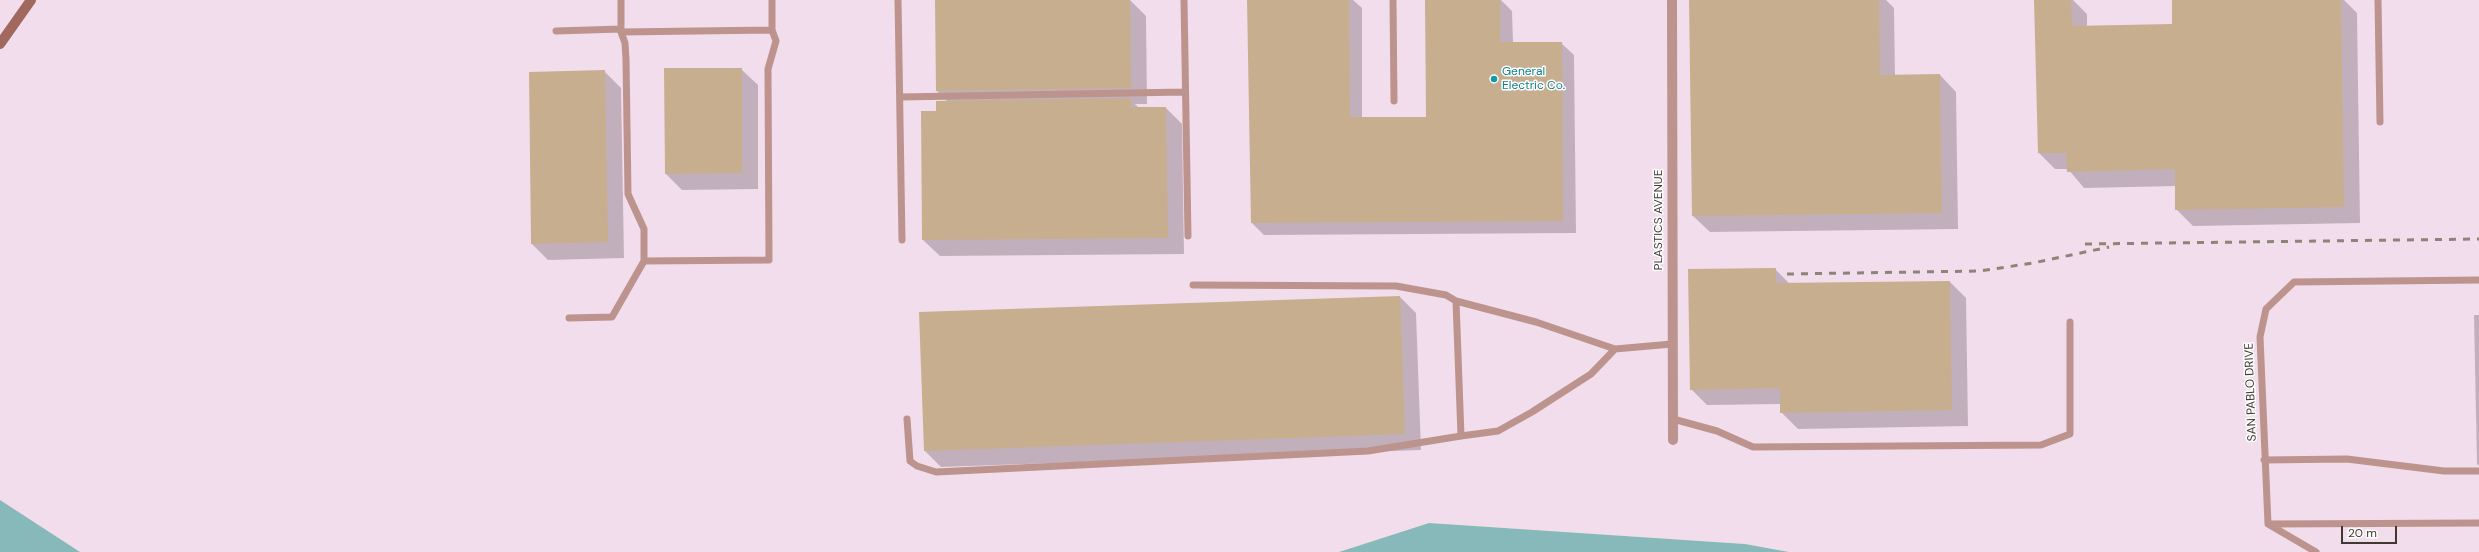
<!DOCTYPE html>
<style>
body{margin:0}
#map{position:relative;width:2479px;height:552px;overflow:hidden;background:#faecd9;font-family:"DM Sans",sans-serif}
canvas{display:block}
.scale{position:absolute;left:2341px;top:526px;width:56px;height:18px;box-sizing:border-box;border:2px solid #3f3932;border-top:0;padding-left:5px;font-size:12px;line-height:14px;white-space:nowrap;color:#3f3932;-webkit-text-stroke:3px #fff;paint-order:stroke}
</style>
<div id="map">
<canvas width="2479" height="552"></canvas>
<div class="scale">20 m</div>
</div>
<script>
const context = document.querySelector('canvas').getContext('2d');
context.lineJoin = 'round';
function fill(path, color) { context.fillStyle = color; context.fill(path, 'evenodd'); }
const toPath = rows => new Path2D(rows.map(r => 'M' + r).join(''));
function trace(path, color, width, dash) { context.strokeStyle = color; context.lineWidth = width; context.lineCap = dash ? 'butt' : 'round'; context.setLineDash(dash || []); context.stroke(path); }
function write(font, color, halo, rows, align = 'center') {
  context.font = font + ' "DM Sans",sans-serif'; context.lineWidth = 3; context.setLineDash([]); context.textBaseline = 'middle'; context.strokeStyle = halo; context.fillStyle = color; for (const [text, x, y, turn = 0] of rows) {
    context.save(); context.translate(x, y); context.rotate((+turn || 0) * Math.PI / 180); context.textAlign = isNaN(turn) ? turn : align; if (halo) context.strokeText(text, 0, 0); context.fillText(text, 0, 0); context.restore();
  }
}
fill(toPath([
 [0,0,2479,0,2479,552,1789,552,1745,544,1429,523,1339,552,50,552,0,517]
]), '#f2ddec');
fill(toPath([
 [0,500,80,552,0,552],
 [1429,523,1745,544,1789,552,1339,552]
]), '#88b9ba');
fill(toPath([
 [1078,0,1130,0,1146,16,1147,104,1135,104,1139,108,1166,108,1182,124,1184,254,940,256,923,240,937,112,948,102,937,91],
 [1248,0,1353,0,1362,8,1362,118,1427,118,1426,0,1501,0,1512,11,1513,43,1561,43,1574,55,1576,233,1264,235,1252,223],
 [1690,0,1886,0,1894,8,1895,76,1940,75,1956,92,1958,229,1710,232,1693,216],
 [2035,0,2073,0,2087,14,2087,27,2173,25,2173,0,2344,0,2357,13,2360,223,2193,226,2176,209,2176,186,2084,188,2068,169,2055,169,2039,153],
 [741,69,758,85,758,189,682,190,666,174],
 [604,71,621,88,624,258,548,260,532,244],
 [1775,269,1790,284,1950,282,1966,298,1968,426,1798,429,1781,412,1781,404,1707,405,1691,389],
 [1400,297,1416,313,1421,450,941,467,925,451],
 [2474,315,2479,315,2479,466,2477,464]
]), '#0003');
fill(toPath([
 [935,0,1130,0,1131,88,936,91],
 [1247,0,1349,0,1350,117,1426,117,1425,0,1500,0,1500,42,1562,42,1563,221,1251,223],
 [1689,0,1879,0,1880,75,1940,74,1942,213,1692,216],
 [2034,0,2071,0,2072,26,2172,24,2172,0,2341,0,2344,207,2175,210,2175,169,2067,172,2066,153,2038,153],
 [664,68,742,68,742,173,665,174],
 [605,70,608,242,531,244,529,72],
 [1131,98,1131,107,1166,107,1168,238,922,240,921,111,936,111,936,101],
 [1776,268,1776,283,1950,281,1952,410,1780,413,1780,388,1690,390,1688,269],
 [1400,296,1405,434,924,451,919,312]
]), '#c7ae8f');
trace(toPath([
 [621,0,621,32,772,30,772,0],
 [898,0,902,240],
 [1184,0,1188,236],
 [1393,0,1394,101],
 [2378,0,2380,122],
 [556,31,621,29],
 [621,32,625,43,626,59,628,194,644,229,644,261,769,260,768,69,776,41,772,30],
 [900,97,1185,92],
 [1193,285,1396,286,1446,295,1456,301],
 [569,318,612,317,644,261],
 [1615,349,1536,322,1456,301,1461,436,1498,431,1532,412,1591,374,1615,349,1672,344],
 [907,419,910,461,917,466,936,472,1368,451,1461,436],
 [1673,419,1717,431,1753,447,2041,445,2070,434,2070,322],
 [2264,460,2347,459,2444,471,2479,471],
 [2268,524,2479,523],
 [2316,552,2268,524,2260,337,2266,309,2294,282,2479,280]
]), '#bc948d', 7);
trace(toPath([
 [1672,0,1673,440]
]), '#bc948d', 10);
trace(toPath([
 [0,44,31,0]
]), '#a1685e', 10);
trace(toPath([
 [2085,244,2479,239],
 [1787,274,1980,271,2033,263,2109,247]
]), '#8d8478', 3, [7, 7]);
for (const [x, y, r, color] of [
 [1494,79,4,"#0f9aa8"]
]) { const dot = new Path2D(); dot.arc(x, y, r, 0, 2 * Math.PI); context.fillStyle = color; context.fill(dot); trace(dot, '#fff', 1.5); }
write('12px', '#0d838f', '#fff', [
 ["General",1502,72],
 ["Electric Co.",1502,86]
], 'left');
write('12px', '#3f3932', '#fff', [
 ["PLASTICS AVENUE",1659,220,-90],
 ["SAN PABLO DRIVE",2251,392,-92]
]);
</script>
